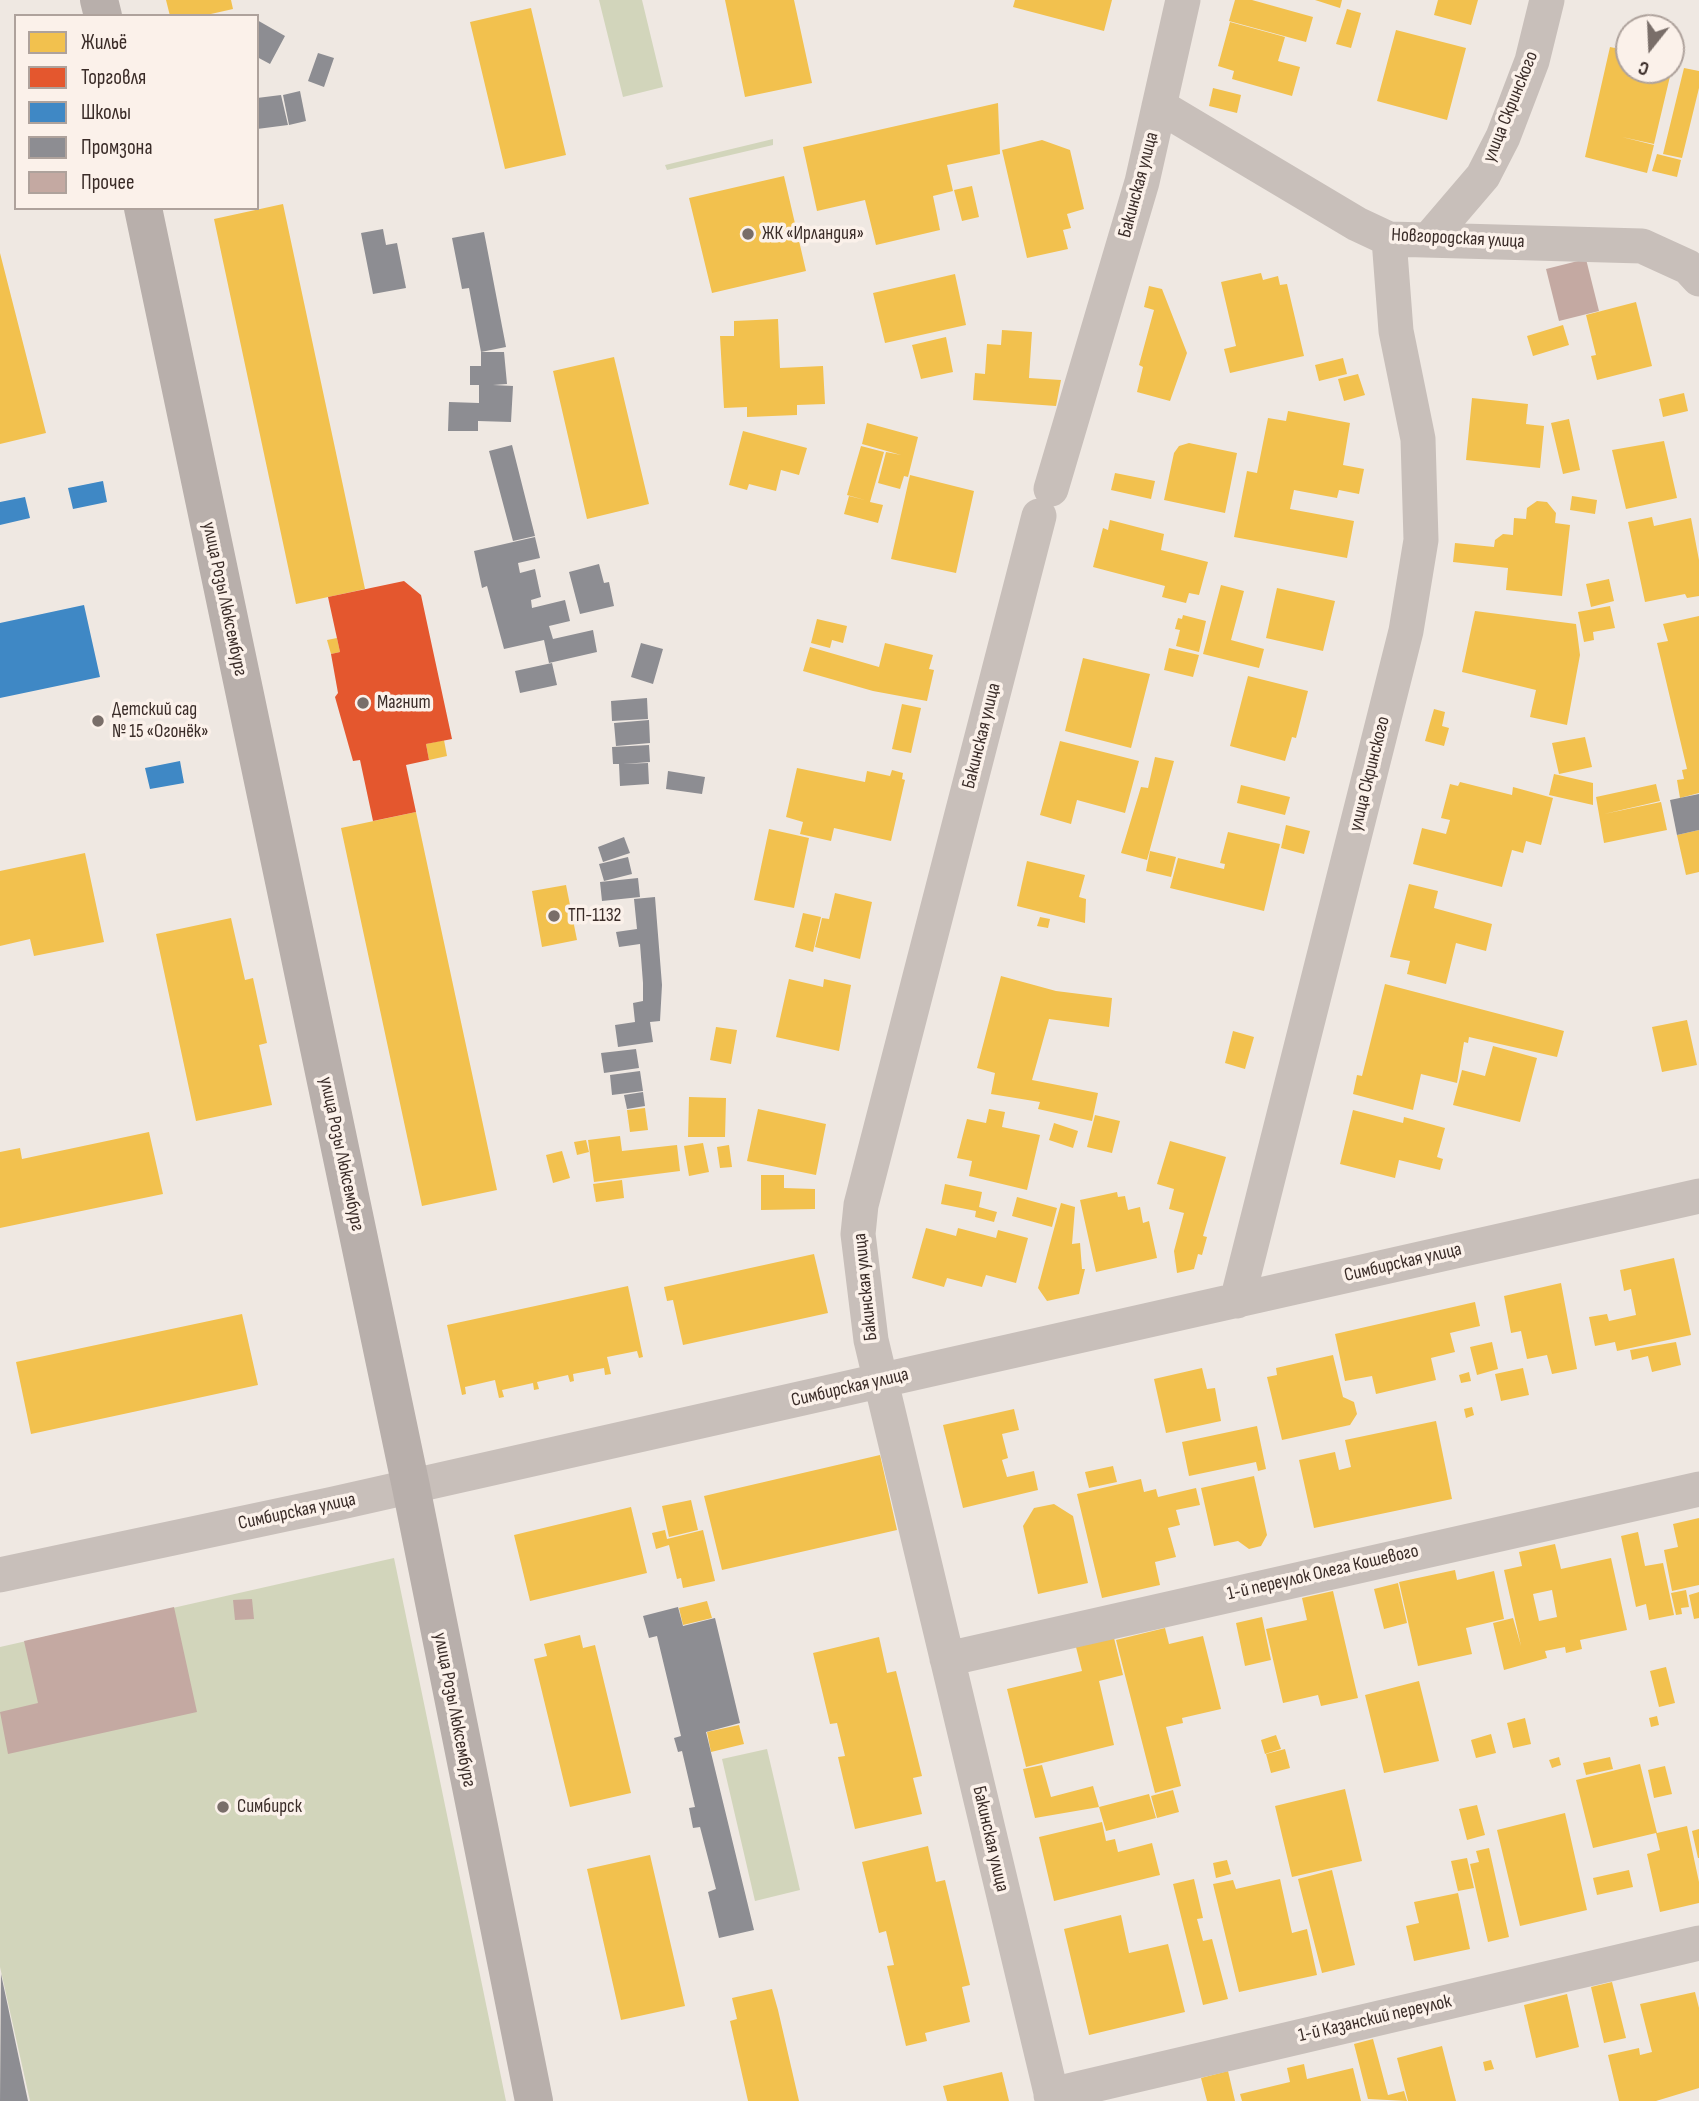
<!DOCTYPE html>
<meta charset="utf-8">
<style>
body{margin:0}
#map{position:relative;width:1699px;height:2101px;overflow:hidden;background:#efe8e2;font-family:"Sofia Sans Condensed",sans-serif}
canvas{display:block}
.legend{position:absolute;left:14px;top:14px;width:245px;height:196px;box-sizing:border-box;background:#fbf1ea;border:2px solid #aea29c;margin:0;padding:9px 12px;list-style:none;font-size:21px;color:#3a2c28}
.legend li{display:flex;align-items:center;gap:14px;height:35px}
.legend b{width:35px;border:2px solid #aea29c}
.north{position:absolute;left:1615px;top:14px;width:70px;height:70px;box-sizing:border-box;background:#fbf1ea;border:2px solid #aea29c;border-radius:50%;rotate:198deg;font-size:19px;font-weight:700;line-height:28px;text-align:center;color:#3a2c28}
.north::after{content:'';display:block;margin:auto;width:24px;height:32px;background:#796e69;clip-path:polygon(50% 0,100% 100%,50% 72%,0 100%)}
</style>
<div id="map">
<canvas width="1699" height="2101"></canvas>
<ul class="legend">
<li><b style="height:19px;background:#f2c14e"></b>Жильё</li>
<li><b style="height:19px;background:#e4572e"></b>Торговля</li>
<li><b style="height:19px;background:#3f88c5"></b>Школы</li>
<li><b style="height:19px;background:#8d8d92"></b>Промзона</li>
<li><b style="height:19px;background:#c4a9a2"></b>Прочее</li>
</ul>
<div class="north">С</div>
</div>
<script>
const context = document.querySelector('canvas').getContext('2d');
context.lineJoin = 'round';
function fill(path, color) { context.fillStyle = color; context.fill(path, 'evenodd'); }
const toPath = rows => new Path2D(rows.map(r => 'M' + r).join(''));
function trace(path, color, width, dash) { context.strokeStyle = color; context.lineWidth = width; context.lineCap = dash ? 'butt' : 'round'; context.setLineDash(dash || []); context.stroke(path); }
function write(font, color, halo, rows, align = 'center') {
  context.font = font + ' "Sofia Sans Condensed",sans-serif'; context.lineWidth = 7; context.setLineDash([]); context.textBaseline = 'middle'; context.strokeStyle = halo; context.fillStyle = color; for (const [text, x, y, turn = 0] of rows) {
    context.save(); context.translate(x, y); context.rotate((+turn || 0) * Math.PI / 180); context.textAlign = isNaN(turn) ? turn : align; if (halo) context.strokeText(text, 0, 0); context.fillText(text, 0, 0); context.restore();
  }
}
fill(toPath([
 [599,0,642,0,663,87,623,97],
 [773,139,773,145,667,170,665,165],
 [394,1558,506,2101,30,2101,0,1967,0,1647],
 [767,1749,800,1890,755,1901,722,1759]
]), '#d2d5bb');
fill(toPath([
 [166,0,231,0,233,9,202,16,170,16],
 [725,0,794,0,812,83,745,97],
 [1015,0,1112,0,1104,31,1013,7],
 [1235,0,1252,0,1313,17,1306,42,1229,21],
 [1315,0,1342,0,1340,8],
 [1438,0,1478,0,1471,25,1434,15],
 [531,8,566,155,505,169,470,22],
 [1347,9,1361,13,1351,48,1336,44],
 [1230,22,1285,37,1278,61,1300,67,1292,96,1232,79,1234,71,1218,66],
 [1396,30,1466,48,1447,120,1377,101],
 [1610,47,1629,51,1629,70,1671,70,1671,50,1676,51,1654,144,1622,137,1654,145,1647,173,1585,157],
 [1684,68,1699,71,1699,88,1682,158,1663,154],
 [1213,88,1241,95,1237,113,1209,106],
 [998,103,1000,154,947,165,953,191,933,196,940,230,876,245,865,200,817,211,803,147],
 [1042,140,1070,150,1084,209,1067,214,1071,228,1063,230,1068,249,1027,258,1002,150],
 [1657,154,1681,160,1677,177,1652,171],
 [784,176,806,271,712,293,689,198],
 [972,186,979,217,962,221,954,190],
 [283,204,365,589,296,604,214,219],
 [0,253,46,433,0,444],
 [1261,273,1263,280,1278,276,1280,285,1287,284,1304,356,1230,373,1224,349,1236,346,1221,282],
 [955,274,966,325,885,343,873,293],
 [1149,286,1162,289,1187,353,1170,401,1137,392,1143,367,1139,365,1154,310,1144,307],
 [1636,302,1652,366,1597,380,1591,356,1596,355,1586,315],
 [778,319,780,368,823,366,825,404,797,405,797,415,747,417,747,407,724,408,720,336,734,336,734,321],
 [1563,325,1569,345,1533,356,1527,336],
 [1002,330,1032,332,1029,378,1061,380,1056,406,973,400,975,373,985,374,987,344,1001,345],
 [946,337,953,372,921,379,912,345],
 [614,357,649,504,587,519,553,371],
 [1343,358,1347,374,1319,381,1315,365],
 [1358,374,1365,395,1344,401,1338,379],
 [1684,393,1688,411,1663,417,1659,399],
 [1472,398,1528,404,1526,424,1544,426,1540,468,1466,460],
 [1288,411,1350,423,1343,465,1364,469,1359,494,1339,490,1337,498,1294,490,1290,509,1354,521,1347,558,1234,537,1247,471,1257,473,1268,418,1286,421],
 [1569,419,1580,470,1563,474,1551,423],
 [867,423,918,437,908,477,904,476,900,489,878,483,886,452,901,455,862,444],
 [743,431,807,448,799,475,781,470,776,491,749,484,747,490,729,485],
 [1664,441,1677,498,1626,509,1612,450],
 [1189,443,1237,453,1225,513,1164,500,1174,453,1179,446],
 [861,446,884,452,870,502,883,505,878,523,844,514,849,496,865,500,847,495],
 [1115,473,1155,481,1151,499,1111,490],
 [910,475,974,491,956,573,891,559],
 [1572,496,1597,500,1595,514,1570,510],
 [1537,501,1547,502,1556,513,1555,523,1570,525,1562,596,1506,590,1508,568,1453,562,1455,543,1494,547,1495,540,1503,534,1513,535,1514,518,1526,519,1527,508],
 [1652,517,1654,526,1691,518,1699,560,1699,596,1687,598,1685,594,1645,602,1628,522],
 [1110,520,1164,534,1161,550,1208,562,1199,595,1189,593,1186,603,1162,597,1165,586,1093,567,1103,528,1108,530],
 [1609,579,1614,601,1591,607,1586,584],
 [1221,585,1244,591,1231,640,1264,649,1259,668,1203,654],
 [1277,588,1335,601,1323,651,1266,638],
 [1610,606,1615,628,1593,632,1594,640,1584,642,1578,612],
 [1475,611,1576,624,1580,655,1567,725,1530,717,1536,690,1462,672],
 [1183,615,1206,621,1199,652,1176,646,1180,630,1175,629,1178,618,1182,619],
 [1699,616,1699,793,1680,798,1677,780,1684,779,1682,770,1687,769,1657,643,1668,641,1663,624],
 [817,619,847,626,843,643,832,640,830,648,811,643],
 [337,638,340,652,331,654,327,640],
 [885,643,933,655,929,669,934,670,927,701,873,691,803,671,810,647,879,667],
 [1169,648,1199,655,1193,677,1164,670],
 [1083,658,1150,674,1131,748,1065,731],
 [1248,676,1308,691,1296,738,1292,737,1285,761,1230,746],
 [902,704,921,708,911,753,892,749],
 [1434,709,1445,712,1442,726,1449,728,1444,746,1425,741],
 [1585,737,1592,767,1559,774,1552,743],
 [444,740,447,756,429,760,426,744],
 [1060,741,1139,761,1125,813,1077,800,1071,824,1040,815],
 [1155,757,1174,761,1147,860,1121,853,1141,787,1148,788],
 [797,768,865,782,867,771,890,776,892,770,903,773,902,779,905,780,891,841,834,828,831,841,800,834,803,822,786,817],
 [1554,774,1593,783,1593,805,1549,795],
 [1460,782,1512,795,1513,787,1553,798,1541,845,1526,841,1523,853,1512,850,1502,887,1413,864,1422,828,1446,834,1450,820,1441,818,1450,784,1458,786],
 [1656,784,1660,801,1604,814,1661,802,1667,830,1604,843,1596,797],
 [1241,785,1290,797,1285,815,1237,803],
 [416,812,497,1190,422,1206,341,828],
 [1286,825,1310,831,1304,854,1281,848],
 [769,829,809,838,794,908,754,900],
 [1699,830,1699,872,1686,875,1677,835],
 [1228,832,1280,844,1264,911,1170,888,1178,858,1224,869,1225,864,1220,863],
 [1150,851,1176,857,1171,877,1146,871],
 [85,853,104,942,34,956,30,939,0,946,0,871],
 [1027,861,1085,875,1079,897,1086,899,1085,923,1017,906],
 [1409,884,1438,891,1434,908,1492,924,1486,951,1456,943,1446,984,1407,974,1410,961,1390,957],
 [566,885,577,940,542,947,532,891],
 [835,893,872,902,860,959,815,947,822,918,829,919],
 [803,913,821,917,813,952,795,947],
 [1040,917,1050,919,1048,928,1037,926],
 [231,918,245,980,253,978,267,1043,259,1045,272,1105,196,1121,156,934],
 [1001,976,1056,991,1112,998,1109,1027,1049,1019,1032,1080,1098,1093,1092,1121,1038,1109,1040,1102,991,1094,995,1073,977,1068],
 [789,979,823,987,824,979,851,985,839,1051,776,1037],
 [1385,984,1564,1031,1557,1057,1469,1037,1468,1043,1464,1042,1457,1083,1421,1074,1413,1110,1353,1094,1357,1075,1362,1076],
 [1687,1020,1697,1065,1662,1072,1652,1027],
 [716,1027,737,1030,731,1064,710,1060],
 [1233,1031,1254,1037,1245,1069,1225,1063],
 [1493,1046,1537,1058,1520,1122,1453,1105,1462,1070,1485,1076],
 [689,1097,726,1098,725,1137,688,1137],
 [645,1108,648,1130,630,1132,627,1110],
 [758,1109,826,1124,816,1175,747,1161],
 [989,1109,1005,1112,1002,1127,1040,1135,1027,1190,969,1176,972,1161,957,1158,967,1119,986,1123],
 [1353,1110,1403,1123,1404,1117,1445,1128,1437,1157,1443,1159,1440,1170,1399,1160,1395,1178,1340,1164],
 [1095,1115,1120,1121,1112,1153,1087,1147],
 [1054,1123,1078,1131,1073,1148,1049,1140],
 [149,1132,163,1194,0,1228,0,1152,20,1148,22,1159],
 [620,1136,622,1151,677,1145,680,1171,594,1182,588,1140],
 [586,1140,589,1152,577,1155,574,1142],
 [1170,1141,1226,1157,1203,1236,1207,1237,1202,1255,1198,1254,1194,1269,1177,1273,1174,1251,1184,1213,1169,1209,1174,1189,1157,1184],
 [703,1143,709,1172,689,1176,684,1146],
 [729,1145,732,1167,720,1168,717,1147],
 [562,1151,570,1178,553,1183,546,1155],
 [761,1175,784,1175,784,1188,815,1189,815,1209,761,1210],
 [622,1180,624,1198,596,1202,593,1184],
 [945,1184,982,1192,979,1207,997,1212,994,1222,975,1217,976,1211,941,1204],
 [1117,1192,1118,1197,1125,1196,1128,1210,1140,1207,1143,1223,1149,1221,1157,1258,1096,1272,1080,1200],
 [1017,1197,1057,1208,1052,1227,1012,1216],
 [1061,1203,1075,1207,1072,1244,1080,1243,1082,1269,1085,1269,1079,1294,1047,1301,1038,1288],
 [926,1228,956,1236,958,1228,996,1238,998,1230,1028,1238,1016,1283,986,1275,982,1287,947,1278,944,1287,912,1278],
 [814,1254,828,1313,683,1345,673,1300,667,1301,664,1287],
 [1674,1258,1691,1335,1617,1351,1615,1342,1595,1346,1589,1317,1607,1314,1609,1321,1636,1315,1631,1289,1624,1291,1620,1270],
 [1561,1283,1577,1369,1552,1374,1547,1355,1527,1359,1521,1331,1511,1333,1504,1296],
 [628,1286,643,1357,639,1358,637,1351,607,1357,611,1374,605,1375,604,1368,573,1374,574,1381,570,1382,568,1375,537,1382,539,1389,534,1390,533,1383,502,1390,504,1397,499,1398,495,1380,465,1387,466,1394,462,1395,447,1325],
 [1475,1302,1480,1326,1450,1333,1455,1352,1431,1358,1436,1380,1376,1394,1372,1376,1345,1381,1335,1334],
 [242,1314,258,1385,31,1434,16,1362],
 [1492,1342,1498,1369,1477,1375,1470,1347],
 [1676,1342,1681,1365,1652,1372,1648,1356,1632,1360,1630,1350],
 [1333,1355,1343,1397,1354,1402,1357,1414,1350,1425,1282,1440,1267,1377,1277,1375,1276,1368],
 [1202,1368,1207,1389,1215,1388,1221,1421,1166,1433,1154,1379],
 [1523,1368,1529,1395,1501,1401,1495,1374],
 [1469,1372,1471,1381,1461,1383,1459,1375],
 [1472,1407,1474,1415,1466,1418,1464,1409],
 [1014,1409,1019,1430,1002,1434,1008,1458,1002,1460,1007,1477,1034,1471,1038,1490,963,1508,943,1425],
 [1436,1421,1452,1499,1314,1528,1299,1460,1335,1452,1339,1470,1351,1467,1345,1440],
 [1257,1426,1266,1469,1258,1471,1256,1462,1189,1476,1182,1442],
 [880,1455,897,1530,722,1570,704,1496],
 [1113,1466,1117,1482,1089,1488,1085,1472],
 [1254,1476,1267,1535,1261,1546,1249,1549,1238,1541,1214,1546,1201,1488],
 [1141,1479,1144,1492,1156,1489,1158,1497,1196,1488,1200,1505,1176,1510,1180,1525,1168,1528,1176,1557,1155,1562,1160,1585,1102,1598,1077,1494],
 [691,1500,698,1530,669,1537,662,1506],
 [1054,1504,1073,1516,1088,1583,1038,1594,1023,1526,1034,1508],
 [631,1507,647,1573,530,1601,514,1535],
 [1699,1518,1699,1585,1672,1591,1664,1550,1678,1547,1673,1524],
 [665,1530,667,1539,703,1530,715,1581,683,1588,681,1578,677,1579,669,1545,656,1549,652,1533],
 [1638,1532,1645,1566,1663,1563,1674,1615,1649,1620,1646,1604,1636,1607,1621,1536],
 [1555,1544,1561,1569,1611,1558,1627,1630,1580,1640,1582,1649,1566,1653,1565,1647,1545,1651,1547,1658,1504,1670,1493,1623,1513,1618,1521,1646,1504,1570,1522,1566,1519,1552],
 [1552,1590,1557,1617,1539,1621,1533,1594],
 [1455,1570,1457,1580,1494,1571,1504,1619,1466,1628,1472,1654,1418,1666,1399,1582],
 [1398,1583,1407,1623,1384,1629,1374,1589],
 [1686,1590,1689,1607,1681,1608,1682,1614,1676,1615,1671,1593],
 [1333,1591,1358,1698,1321,1706,1318,1695,1283,1703,1266,1629,1307,1620,1302,1598],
 [1699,1592,1699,1618,1694,1619,1689,1595],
 [707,1601,712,1618,683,1625,679,1608],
 [1262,1617,1271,1660,1245,1666,1236,1623],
 [1165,1628,1169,1644,1203,1636,1221,1709,1182,1718,1183,1723,1166,1727,1181,1786,1155,1793,1116,1640],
 [580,1635,583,1648,595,1645,631,1793,570,1807,534,1659,547,1656,544,1644],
 [879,1637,887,1673,896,1671,922,1776,913,1778,922,1814,855,1829,838,1757,845,1756,837,1723,830,1724,813,1653],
 [1114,1638,1123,1675,1099,1681,1114,1745,1026,1767,1007,1689,1082,1671,1076,1647],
 [1666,1667,1675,1703,1659,1707,1650,1671],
 [1419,1681,1439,1761,1384,1773,1365,1695],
 [1657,1716,1659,1725,1651,1727,1649,1718],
 [1525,1718,1531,1744,1513,1748,1507,1723],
 [739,1725,744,1744,711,1752,707,1732],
 [1491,1734,1496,1753,1476,1758,1471,1740],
 [1276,1735,1281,1749,1265,1754,1261,1740],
 [1285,1749,1290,1768,1271,1773,1266,1754],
 [1559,1757,1561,1765,1552,1768,1549,1760],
 [1610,1757,1613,1769,1586,1775,1583,1763],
 [1640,1764,1657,1833,1687,1826,1699,1882,1699,1903,1660,1912,1647,1854,1660,1850,1656,1833,1593,1848,1576,1780],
 [1042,1765,1051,1797,1093,1786,1099,1807,1035,1818,1023,1769],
 [1665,1766,1672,1794,1654,1798,1648,1770],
 [1345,1789,1362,1861,1292,1877,1275,1806],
 [1173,1790,1179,1812,1157,1818,1151,1796],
 [1149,1794,1156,1818,1106,1831,1099,1807],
 [1477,1805,1485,1835,1467,1840,1459,1809],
 [1565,1813,1587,1910,1520,1926,1497,1830],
 [1102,1822,1106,1841,1115,1839,1118,1852,1152,1843,1160,1875,1054,1901,1039,1837],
 [1699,1829,1699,1858,1698,1858,1692,1831],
 [928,1846,936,1882,945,1880,970,1985,962,1987,970,2022,925,2033,927,2041,906,2046,887,1966,894,1965,886,1931,879,1933,862,1862],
 [1489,1848,1509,1937,1488,1942,1470,1864,1479,1862,1476,1851],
 [650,1855,685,2006,621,2020,587,1869],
 [1467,1858,1474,1888,1458,1891,1451,1861],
 [1227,1860,1231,1874,1216,1878,1213,1863],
 [1332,1870,1355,1965,1322,1973,1298,1879],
 [1629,1870,1633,1887,1597,1895,1593,1878],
 [1194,1879,1203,1918,1197,1919,1203,1941,1212,1939,1228,1999,1203,2005,1173,1884],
 [1280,1879,1292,1933,1307,1929,1317,1975,1239,1992,1213,1884,1233,1880,1236,1889],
 [1458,1893,1470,1949,1414,1961,1406,1926,1419,1923,1414,1902],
 [1121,1915,1129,1953,1168,1944,1185,2012,1089,2035,1064,1929],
 [1612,1982,1626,2038,1604,2043,1591,1987],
 [772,1989,778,2010,799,2101,748,2101,730,2021,737,2019,732,1998],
 [1695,1992,1699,2008,1699,2088,1656,2101,1619,2101,1608,2055,1639,2048,1640,2055,1652,2052,1640,2004],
 [1567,1994,1579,2047,1536,2058,1524,2005],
 [1373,2039,1388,2095,1404,2091,1407,2101,1368,2099,1354,2044],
 [1442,2046,1456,2101,1408,2101,1397,2058],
 [1491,2060,1494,2069,1485,2071,1483,2062],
 [1304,2064,1307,2079,1353,2068,1361,2101,1242,2101,1240,2094,1290,2082,1287,2068],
 [1228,2071,1235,2101,1207,2101,1201,2078],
 [1002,2072,1009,2101,947,2101,943,2086]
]), '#f2c14e');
fill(toPath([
 [404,581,421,595,452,739,426,744,429,760,406,765,416,812,373,821,360,760,353,761,335,697,338,693,331,654,340,652,328,597]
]), '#e4572e');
fill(toPath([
 [103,481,107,502,73,509,68,488],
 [25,497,30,518,0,525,0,502],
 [84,605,100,677,0,698,0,623],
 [180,761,184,783,150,789,145,768]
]), '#3f88c5');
fill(toPath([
 [257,20,285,36,270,64,257,57],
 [318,53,334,58,324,87,308,81],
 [300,91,306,121,289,125,283,95],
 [281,95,288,125,257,129,257,98],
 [383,229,386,245,397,243,406,288,373,294,361,233],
 [484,232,506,347,481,352,469,288,462,289,452,238],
 [481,352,504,352,507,384,493,385,513,386,511,422,478,421,478,431,448,431,449,402,479,403,479,385,470,385,470,366,481,366],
 [512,445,535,536,513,541,489,451],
 [535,537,540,558,518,563,520,573,535,569,541,597,531,600,532,608,565,600,570,621,549,626,553,639,593,630,597,652,549,663,544,640,504,649,487,586,482,588,474,551],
 [599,564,604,583,609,582,614,606,580,614,569,572],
 [641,643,663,649,653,684,631,677],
 [552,663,557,685,520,693,515,671],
 [647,698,648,719,612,721,611,701],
 [649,720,650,743,616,746,614,723],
 [649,745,650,762,623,764,648,763,649,784,620,786,619,764,613,764,612,747],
 [668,771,705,777,702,794,666,789],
 [1699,794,1699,830,1677,835,1670,800],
 [624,837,630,853,603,862,598,847],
 [628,857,632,874,604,881,599,864],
 [638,878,640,897,602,901,600,882],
 [655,897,662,985,660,1021,650,1022,653,1042,618,1047,615,1025,635,1022,633,1003,643,1001,643,983,640,944,619,947,616,932,637,929,634,899],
 [636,1049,639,1068,604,1073,601,1053],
 [640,1071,643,1091,612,1095,610,1075],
 [643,1092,645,1106,627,1109,624,1095],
 [678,1607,683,1626,715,1618,740,1723,706,1732,754,1930,719,1938,708,1892,716,1889,700,1827,693,1828,689,1808,695,1807,682,1751,678,1752,674,1738,681,1736,657,1636,649,1638,643,1616],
 [1,1974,28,2101,0,2101]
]), '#8d8d92');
fill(toPath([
 [1586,259,1599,311,1559,321,1546,269],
 [252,1599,254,1619,235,1620,233,1600],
 [174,1607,197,1712,8,1754,0,1712,38,1703,24,1641]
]), '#c4a9a2');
trace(toPath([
 [1159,106,1357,224,1389,239,1642,246,1688,267,1699,279],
 [1430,238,1483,176,1503,137,1532,61,1547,0],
 [1051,489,1142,182,1183,0],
 [1039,516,861,1205,858,1234,871,1340,1053,2101],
 [1237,1301,1406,631,1421,540,1418,439,1396,331,1389,239],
 [0,1575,333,1504,1699,1196],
 [947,1659,1699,1489],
 [1051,2095,1699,1943]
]), '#c8bfba', 35);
trace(toPath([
 [99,0,103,16],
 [143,208,411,1487,534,2101]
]), '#b8afab', 38);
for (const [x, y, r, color] of [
 [748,234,7,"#796e69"],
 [363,703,7,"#796e69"],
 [98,721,7,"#796e69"],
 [554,916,7,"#796e69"],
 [223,1807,7,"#796e69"]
]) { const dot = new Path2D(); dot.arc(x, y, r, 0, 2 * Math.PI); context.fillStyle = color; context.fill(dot); trace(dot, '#fbf1ea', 2.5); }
write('19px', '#3a2c28', '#fbf1ea', [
 ["улица Скринского",1511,107,-68],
 ["Бакинская улица",1139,185,-75],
 ["Новгородская улица",1458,239,3],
 ["улица Розы Люксембург",224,599,78],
 ["Бакинская улица",982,736,-76],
 ["улица Скринского",1370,774,-76],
 ["улица Розы Люксембург",341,1154,78],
 ["Симбирская улица",1403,1263,-13],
 ["Бакинская улица",866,1287,-96],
 ["Симбирская улица",850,1388,-13],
 ["Симбирская улица",297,1512,-12],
 ["1-й переулок Олега Кошевого",1323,1573,-13],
 ["улица Розы Люксембург",454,1710,79],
 ["Бакинская улица",990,1839,77],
 ["1-й Казанский переулок",1375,2019,-13]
]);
write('19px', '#3a2c28', '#fbf1ea', [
 ["ЖК «Ирландия»",762,234],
 ["Магнит",377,703],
 ["Детский сад",112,710],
 ["№ 15 «Огонёк»",112,732],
 ["ТП-1132",568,916],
 ["Симбирск",237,1807]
], 'left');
</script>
